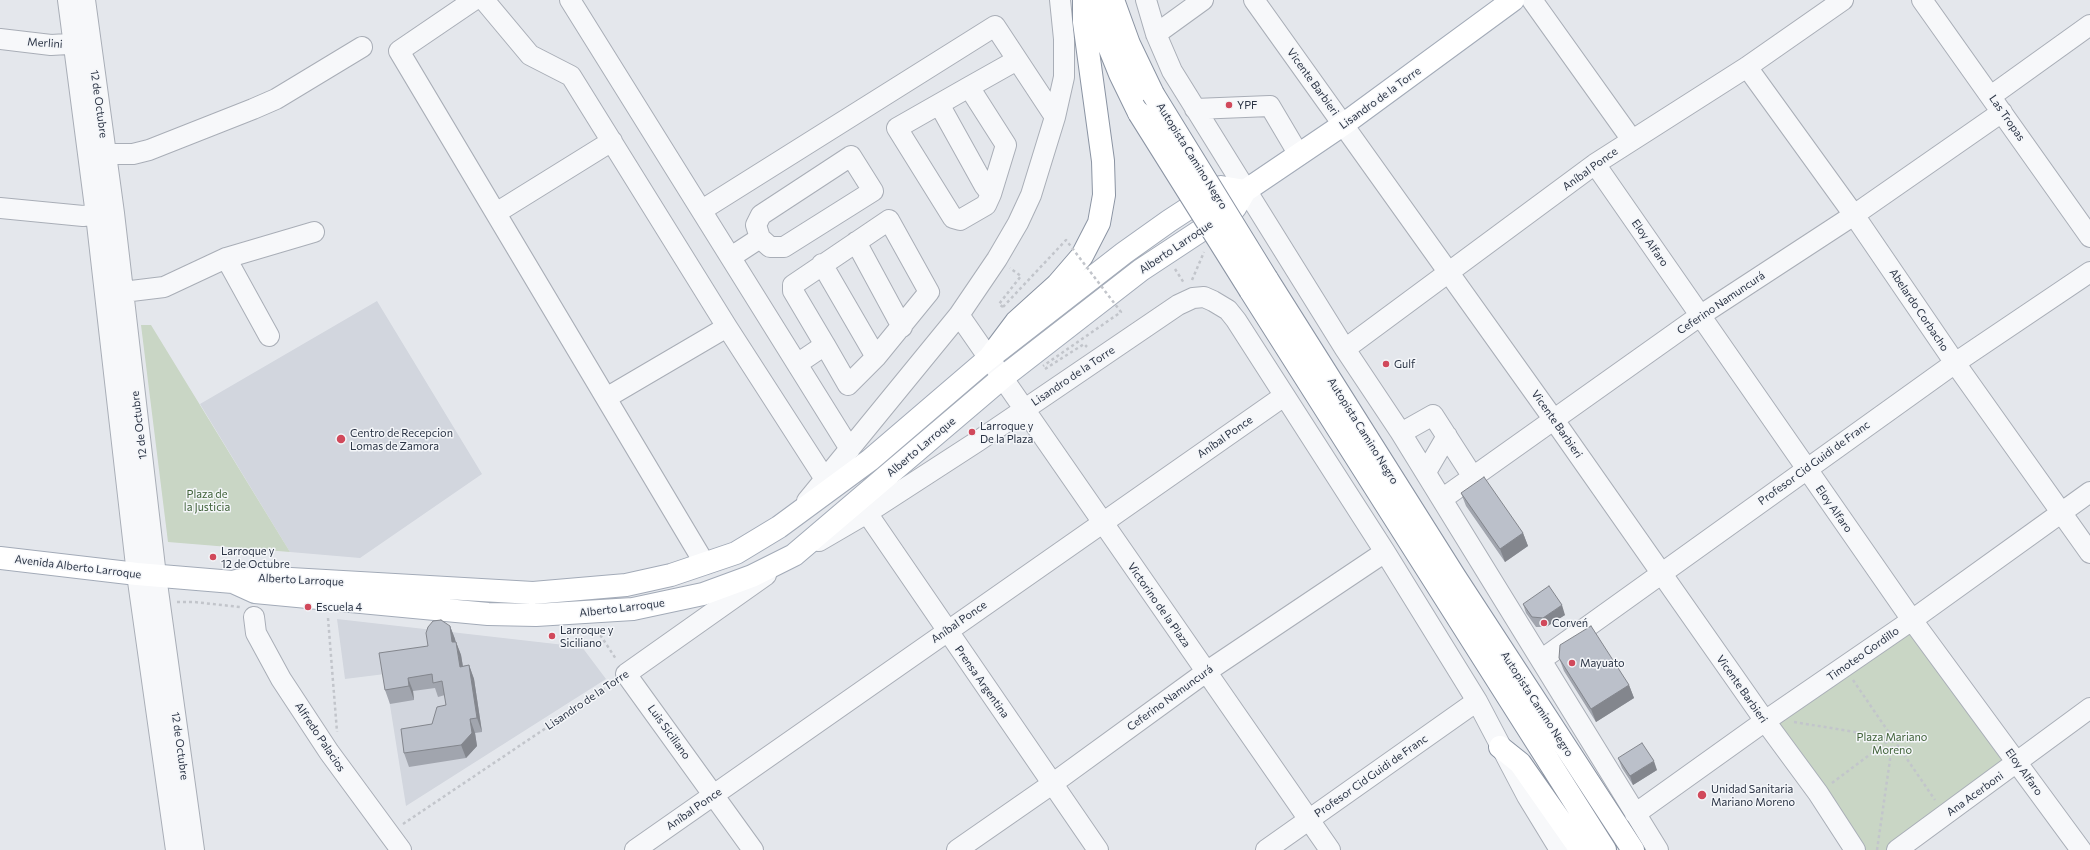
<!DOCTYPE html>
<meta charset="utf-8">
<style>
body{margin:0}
canvas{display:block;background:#e4e7ec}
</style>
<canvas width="2090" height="850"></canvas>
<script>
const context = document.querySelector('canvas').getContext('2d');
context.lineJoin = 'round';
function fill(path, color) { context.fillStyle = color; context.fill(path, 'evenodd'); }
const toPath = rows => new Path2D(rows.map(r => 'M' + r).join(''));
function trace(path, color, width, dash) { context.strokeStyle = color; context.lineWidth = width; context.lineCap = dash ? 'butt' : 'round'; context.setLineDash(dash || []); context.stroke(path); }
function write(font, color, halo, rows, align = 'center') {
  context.font = font + ' Commissioner,sans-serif'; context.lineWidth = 3; context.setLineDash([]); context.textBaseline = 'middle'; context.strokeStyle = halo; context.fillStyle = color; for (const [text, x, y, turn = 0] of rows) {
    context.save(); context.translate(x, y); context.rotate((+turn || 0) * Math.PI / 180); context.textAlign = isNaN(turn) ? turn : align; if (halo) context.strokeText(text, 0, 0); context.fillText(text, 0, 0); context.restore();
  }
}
fill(toPath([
 [377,301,482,474,360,558,290,552,200,404],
 [337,619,582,647,606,679,406,806,385,674,345,679]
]), '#d2d6de');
fill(toPath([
 [141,325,151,325,290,552,168,542],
 [1912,620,2018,763,1897,850,1855,850,1765,721]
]), '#c9d6c5');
const minor = toPath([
 [68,0,96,215,137,574,176,850],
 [85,0,114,213,156,576,194,850],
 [474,0,399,51,705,564],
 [484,0,530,55,571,76,727,327,825,479],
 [570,0,850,449],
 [1146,0,1156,34,1172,71,1345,349,1401,433,1658,850],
 [1254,0,1554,420,1765,721,1818,793,1855,850],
 [1532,0,1632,140],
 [1922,0,2090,237],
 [1156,34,1203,0],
 [0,39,51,45,85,43],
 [1747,67,1854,215,1955,363,2090,553],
 [969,87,1006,145,991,194],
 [1991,96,2090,25],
 [939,104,984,185,991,194,986,205,960,220,953,218,897,128,969,87,1017,60],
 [1195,109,1270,106,1299,155],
 [106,154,133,154,149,150,253,109,276,99,362,47],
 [1595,164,1912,620,2081,850],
 [0,208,83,216,109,213],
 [702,210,995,26,1055,117],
 [496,213,612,141],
 [856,242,902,327],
 [731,257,760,238,770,247,784,247,873,191,851,156,761,215,756,225,760,238],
 [226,258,269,336],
 [822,264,876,357],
 [123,292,164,287,226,258,314,232],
 [959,315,1330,850],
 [1345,349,1595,164,1747,67,1843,0],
 [797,364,825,345,848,385,876,357,929,292,889,220,793,285,793,291,825,345],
 [606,398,727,327],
 [1401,433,1433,415,1473,477],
 [1426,472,1447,436],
 [1442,499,1701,315,1854,215,2002,112],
 [807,501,959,315,997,259,1018,223,1031,195,1055,117,1064,77,1064,39,1060,0],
 [867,513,1098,850],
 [819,541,867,513,978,441,1178,305,1193,298,1204,297,1213,301,1228,310,1236,320,1385,552,1477,701,1527,796,1560,850],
 [254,617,256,633,281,679,329,752,401,850],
 [1541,660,1955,363,2090,272],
 [1635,814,1765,721,1912,620,2090,492],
 [635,850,1284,396],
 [753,850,626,674,766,575],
 [957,850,1052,784,1206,672,1385,552],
 [1266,850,1477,701],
 [1897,850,2090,708]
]);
const major = toPath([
 [0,558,137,574,233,582,255,592,488,614,536,615,633,609,703,594,752,576,794,555,1002,378,1141,270,1235,208,1245,191,1344,124,1513,0],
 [236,581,256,577,533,593,626,585,671,575,736,553,779,527,870,460,989,358,1124,253,1169,221,1221,187,1245,191]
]);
const highway = toPath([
 [1093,0,1101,27,1120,74,1139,113],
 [1113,0,1129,44,1153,94],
 [1267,279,1455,577,1633,850],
 [1250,290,1605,850],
 [989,358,1016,322,1057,285,1082,256,1099,223,1104,195,1103,161,1084,22,1084,0],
 [1500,747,1520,763,1581,850]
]);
trace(minor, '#a9aeb7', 22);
trace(major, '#a3abb8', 24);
trace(highway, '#8b94a3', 24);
trace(toPath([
 [1175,269,1184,283],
 [1192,280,1204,252],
 [1003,307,999,304,1021,276,1010,268],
 [1045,369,1084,344,1087,347],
 [177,602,194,602,240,607],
 [328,618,337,732],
 [597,630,616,659],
 [1853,680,1935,800],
 [1794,722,1892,738],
 [1832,783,1892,738],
 [403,824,613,683],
 [1877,850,1893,739]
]), '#c2c5cb', 2.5, [3, 3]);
trace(minor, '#f7f8fa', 20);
trace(major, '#fff', 22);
trace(highway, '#fff', 22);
const highwayBridge = toPath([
 [1153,94,1267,279],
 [1139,113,1250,290]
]);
trace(highwayBridge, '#8b94a3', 24, []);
trace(toPath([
 [1003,307,1066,240,1121,312,1043,366]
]), '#c2c5cb', 2.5, [3, 3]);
trace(highwayBridge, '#fff', 22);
fill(toPath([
 [1461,493,1523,533,1528,546,1505,562,1466,506],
 [1523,604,1565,615,1546,627,1536,627,1526,613],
 [450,626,455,639,456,642,461,655,463,666,469,665,474,679,482,732,475,733,477,746,466,758,409,767,404,753,432,724,446,705,445,695,438,697,435,688,413,691,414,700,390,704,385,690,428,646],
 [1559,658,1629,685,1634,698,1596,722,1564,671],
 [1618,758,1657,770,1633,785,1622,768]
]), '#a1a5ae');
fill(toPath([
 [1523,533,1528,546,1505,562,1500,549],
 [1562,605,1565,615,1546,627,1543,618],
 [450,626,455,639,457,656,452,642],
 [456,642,461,655,465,680,460,667],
 [469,665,474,679,482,732,477,718],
 [408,678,413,691,414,700,409,686],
 [1629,685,1634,698,1596,722,1591,709],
 [470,719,475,733,477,746,466,758,461,745],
 [1654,761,1657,770,1633,785,1630,776]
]), '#83868d');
const building = toPath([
 [1484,477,1523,533,1500,549,1461,493,1484,477],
 [1549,586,1562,605,1543,618,1532,617,1523,604,1549,586],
 [441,620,450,626,452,642,456,642,460,667,469,665,477,718,470,719,472,733,461,745,404,753,401,729,432,724,437,707,446,705,442,681,433,683,432,674,408,678,409,686,385,690,379,653,428,646,426,633,428,627,433,621,441,620],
 [1591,626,1629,685,1591,709,1559,658,1560,645,1591,626],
 [1642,743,1654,761,1630,776,1618,758,1642,743]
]);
fill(building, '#bbc0ca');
trace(building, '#83868d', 1);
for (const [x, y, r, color] of [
 [1229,105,4,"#d1495b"],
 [1386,364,4,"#d1495b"],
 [972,432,4,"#d1495b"],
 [341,439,5,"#d1495b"],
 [213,557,4,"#d1495b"],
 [308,607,4,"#d1495b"],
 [1544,623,4,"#d1495b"],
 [552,636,4,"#d1495b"],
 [1572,663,4,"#d1495b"],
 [1702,795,5,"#d1495b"]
]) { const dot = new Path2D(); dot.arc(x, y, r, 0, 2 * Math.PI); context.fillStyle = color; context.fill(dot); trace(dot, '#f4f6f9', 1.5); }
write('11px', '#2b3445', '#f4f6f9', [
 ["Merlini",45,43,4],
 ["Vicente Barbieri",1313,82,54],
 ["Lisandro de la Torre",1380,98,-36],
 ["12 de Octubre",99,104,82],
 ["Las Tropas",2007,118,55],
 ["Autopista Camino Negro",1192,156,58],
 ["Aníbal Ponce",1590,169,-36],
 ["Eloy Alfaro",1650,243,55],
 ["Alberto Larroque",1176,247,-34],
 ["Ceferino Namuncurá",1721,303,-34],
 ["Abelardo Corbacho",1919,310,56],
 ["Lisandro de la Torre",1073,376,-34],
 ["Vicente Barbieri",1557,424,55],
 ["12 de Octubre",139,425,-97],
 ["Autopista Camino Negro",1363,431,58],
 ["Aníbal Ponce",1225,437,-35],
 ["Alberto Larroque",921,447,-40],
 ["Profesor Cid Guidi de Franc",1814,463,-36],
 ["Eloy Alfaro",1834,509,55],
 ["Avenida Alberto Larroque",78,567,7],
 ["Alberto Larroque",301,580,3],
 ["Victorino de la Plaza",1159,605,55],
 ["Alberto Larroque",622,608,-7],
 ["Aníbal Ponce",959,622,-35],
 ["Timoteo Gordillo",1863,654,-35],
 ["Prensa Argentina",982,682,55],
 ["Vicente Barbieri",1742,689,55],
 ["Ceferino Namuncurá",1170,698,-36],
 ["Lisandro de la Torre",587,700,-34],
 ["Autopista Camino Negro",1537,704,57],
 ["Luis Siciliano",669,732,54],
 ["Alfredo Palacios",320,737,56],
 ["12 de Octubre",180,746,82],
 ["Eloy Alfaro",2024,772,54],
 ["Profesor Cid Guidi de Franc",1371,776,-35],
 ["Ana Acerboni",1975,794,-36],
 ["Aníbal Ponce",694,809,-35]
]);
write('11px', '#2b3445', '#f4f6f9', [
 ["YPF",1237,105],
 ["Gulf",1394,364],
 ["Larroque y",980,426],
 ["De la Plaza",980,439],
 ["Centro de Recepcion",350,433],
 ["Lomas de Zamora",350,446],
 ["Larroque y",221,551],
 ["12 de Octubre",221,564],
 ["Escuela 4",316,607],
 ["Corveń",1552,623],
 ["Larroque y",560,630],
 ["Siciliano",560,643],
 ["Mayuato",1580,663],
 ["Unidad Sanitaria",1711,789],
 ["Mariano Moreno",1711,802]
], 'left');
write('11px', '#3f6138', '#f4f6f9', [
 ["Plaza de",207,494],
 ["la Justicia",207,507],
 ["Plaza Mariano",1892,737],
 ["Moreno",1892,750]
]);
</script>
